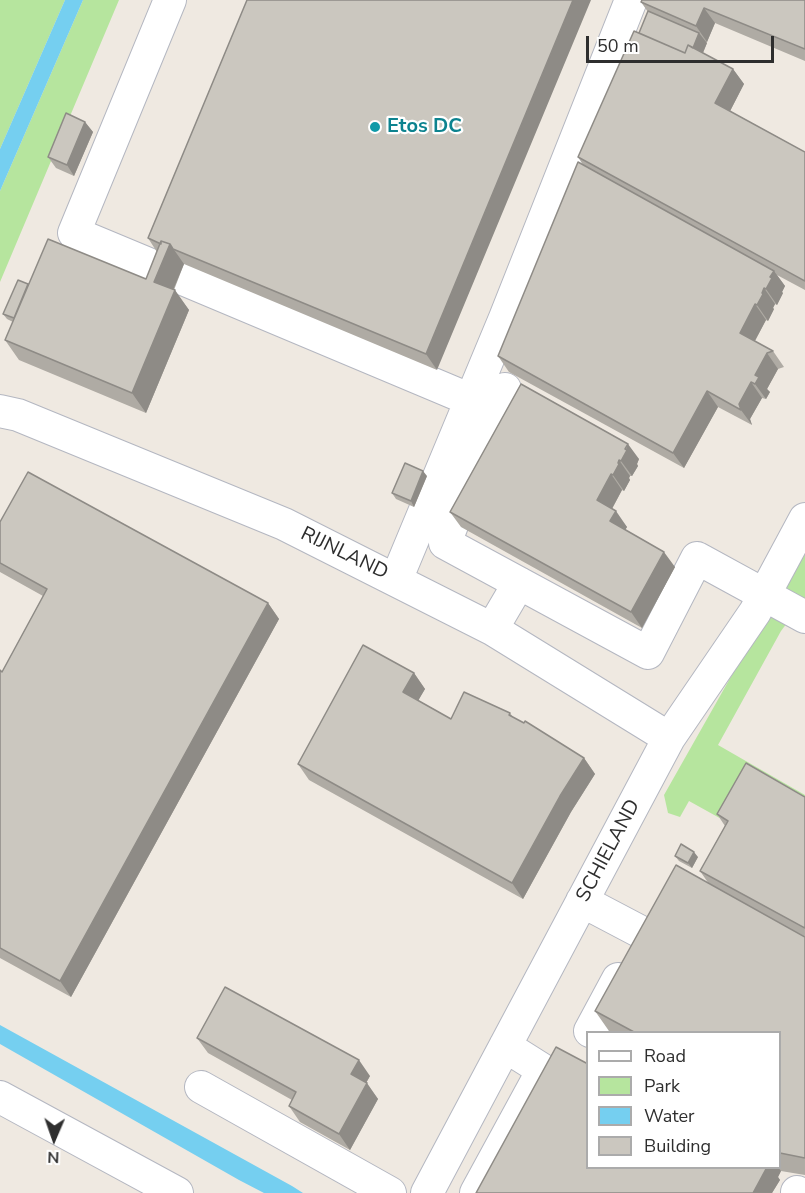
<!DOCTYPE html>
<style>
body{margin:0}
#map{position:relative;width:805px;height:1193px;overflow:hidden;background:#efe9e1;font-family:"Nunito Sans",sans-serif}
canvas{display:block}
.legend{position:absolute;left:586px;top:1031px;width:195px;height:138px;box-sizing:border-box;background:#fff;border:2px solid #ababab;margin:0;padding:8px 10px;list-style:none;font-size:18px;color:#2e2e2e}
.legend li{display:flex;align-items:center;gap:12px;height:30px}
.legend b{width:30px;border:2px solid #ababab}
.north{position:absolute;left:24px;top:1109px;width:60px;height:60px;-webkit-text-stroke:4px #fff;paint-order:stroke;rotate:182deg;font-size:16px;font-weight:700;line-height:24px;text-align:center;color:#2e2e2e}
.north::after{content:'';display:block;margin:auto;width:21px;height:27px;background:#2e2e2e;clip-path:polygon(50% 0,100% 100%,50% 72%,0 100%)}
.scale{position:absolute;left:586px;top:36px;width:188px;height:27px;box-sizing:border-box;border:3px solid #2e2e2e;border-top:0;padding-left:8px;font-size:18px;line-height:21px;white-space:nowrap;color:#2e2e2e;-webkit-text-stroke:4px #fff;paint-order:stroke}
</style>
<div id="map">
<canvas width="805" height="1193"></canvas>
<ul class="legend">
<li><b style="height:8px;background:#fff"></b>Road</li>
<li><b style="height:16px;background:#b6e59e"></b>Park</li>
<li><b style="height:16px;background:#75cff0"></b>Water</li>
<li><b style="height:16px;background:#cbc7bf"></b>Building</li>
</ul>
<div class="north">N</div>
<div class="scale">50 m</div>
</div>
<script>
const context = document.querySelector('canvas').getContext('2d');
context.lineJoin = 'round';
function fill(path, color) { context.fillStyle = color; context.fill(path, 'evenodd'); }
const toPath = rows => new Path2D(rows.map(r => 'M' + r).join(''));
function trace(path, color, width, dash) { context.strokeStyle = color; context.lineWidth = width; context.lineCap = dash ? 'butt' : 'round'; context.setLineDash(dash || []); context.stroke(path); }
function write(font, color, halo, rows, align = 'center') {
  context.font = font + ' "Nunito Sans",sans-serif'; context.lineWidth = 4.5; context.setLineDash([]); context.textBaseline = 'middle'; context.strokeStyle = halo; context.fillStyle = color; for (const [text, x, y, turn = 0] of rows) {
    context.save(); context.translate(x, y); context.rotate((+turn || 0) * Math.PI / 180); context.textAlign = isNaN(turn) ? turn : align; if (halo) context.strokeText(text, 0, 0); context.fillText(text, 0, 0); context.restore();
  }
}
fill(toPath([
 [0,0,65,0,0,149],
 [83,0,119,0,0,282,0,191],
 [805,546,805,604,781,590],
 [767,613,787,623,781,631,718,745,805,795,805,949,788,856,689,801,680,817,668,813,664,795]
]), '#b6e59e');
fill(toPath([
 [65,0,83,0,0,191,0,149],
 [0,1025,292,1186,303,1193,264,1193,239,1180,0,1044]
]), '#75cff0');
const minor = toPath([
 [170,0,74,233,170,273],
 [183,279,471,400],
 [505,389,445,543,648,653,697,558,805,617],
 [0,411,18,415,284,524,492,629,669,738],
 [396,580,505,318,631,0],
 [492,629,519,583],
 [582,901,677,951],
 [593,1032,590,1031,618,979],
 [201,1087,390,1193],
 [0,1097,177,1193],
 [427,1193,669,738,755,612,805,519],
 [476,1193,543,1070,505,1046],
 [797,1193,797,1192]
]);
trace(minor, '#b4b7c1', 34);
trace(minor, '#fff', 32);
fill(toPath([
 [247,0,437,370,184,264,174,290,189,310,146,413,19,360,5,340,13,322,7,319,3,314,28,284,146,279,157,252,148,238],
 [805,0,805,61,715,23,707,42,706,42,707,43,703,53,733,69,744,84,730,111,805,152,805,290,777,275,785,286,782,292,783,293,777,305,775,304,773,308,774,309,768,321,766,320,755,341,773,351,784,367,778,369,767,389,770,392,766,399,762,398,750,419,752,425,718,407,684,468,509,372,498,356,583,165,578,157,639,33,648,12,641,2],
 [85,122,93,132,74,176,56,168,48,157],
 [521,384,639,459,637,464,638,466,632,476,630,476,629,478,630,480,624,491,622,490,612,509,627,527,625,530,675,567,642,628,461,527,450,512],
 [427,476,414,507,396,499,392,493],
 [0,522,268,603,279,619,71,997,0,958,0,670,2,672,43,596,0,572],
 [414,673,425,689,418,700,451,719,510,713,513,717,584,758,595,774,571,812,523,899,309,780,298,764],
 [805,797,805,1175,781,1171,778,1177,780,1180,772,1193,476,1193,588,1167,780,1167,780,1032,612,1032,609,1031,595,1011,709,884,700,871,725,826,717,814],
 [675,856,698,857,692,868,679,861],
 [197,1038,370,1076,366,1083,378,1099,350,1150,300,1122,289,1106,292,1100,208,1053]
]), '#afaba4');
fill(toPath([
 [573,0,591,0,437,370,426,354],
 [704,8,715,23,707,42,696,26],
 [699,33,707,43,696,69,688,58],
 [733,69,744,84,726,119,715,103],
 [85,122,93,132,74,176,67,165],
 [170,244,184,264,168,302,154,282],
 [774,271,785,286,782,292,783,293,777,305,766,289,770,277],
 [764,288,775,304,773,308,774,309,768,321,757,305],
 [175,290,189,310,146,413,132,393],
 [755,304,766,320,751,348,740,333],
 [767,353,778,369,767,389,770,392,766,399,755,384,755,375],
 [751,382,762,398,750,419,752,425,741,410,739,404],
 [707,391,718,407,684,468,673,453],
 [628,444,639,459,637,464,638,466,632,476,621,461],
 [619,460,630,476,629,478,630,480,624,491,613,475],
 [423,471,427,476,414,507,411,501],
 [611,474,622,490,608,516,597,500],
 [616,511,627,527,621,537,610,521],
 [664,552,675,567,642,628,631,612],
 [268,603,279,619,71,997,60,981],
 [414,673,425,689,414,708,403,692],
 [584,758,595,774,571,812,523,899,512,883,560,796],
 [694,852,698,857,692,868,688,863],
 [359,1060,370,1076,362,1090,351,1074],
 [367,1083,378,1099,350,1150,339,1134],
 [767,1167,778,1167,781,1171,778,1177,780,1180,772,1193,753,1193]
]), '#8e8b86');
const building = toPath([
 [247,0,573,0,426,354,173,249,170,244,161,241,161,244,148,238,247,0],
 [642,0,805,0,805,49,704,8,696,26,641,2,642,0],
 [648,11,699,33,693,48,688,45,685,53,639,33,648,11],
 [634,31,685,53,688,45,733,69,715,103,805,152,805,281,578,157,634,31],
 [66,113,85,122,67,165,48,157,66,113],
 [578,162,774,271,770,277,772,278,766,289,764,288,762,293,763,294,757,305,755,304,740,333,773,351,767,353,755,375,759,377,755,384,751,382,739,404,741,410,707,391,673,453,498,356,578,162],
 [48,239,146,279,161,241,170,244,154,282,175,290,132,393,5,340,48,239],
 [18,280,28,284,14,318,3,314,18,280],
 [521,384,628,444,625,449,627,450,621,461,619,460,618,463,619,464,613,475,611,474,597,500,616,511,610,521,664,552,631,612,450,512,521,384],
 [405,463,423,471,411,501,392,493,405,463],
 [28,472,268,603,60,981,0,948,0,670,2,672,47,589,0,563,0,522,28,472],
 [363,645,414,673,403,692,451,719,464,692,510,713,509,715,524,723,525,721,584,758,560,796,512,883,298,764,363,645],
 [746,763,805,797,805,928,700,871,728,821,717,814,746,763],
 [681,844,694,852,688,863,675,856,681,844],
 [676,865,805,937,805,1158,780,1153,780,1032,634,1032,595,1011,676,865],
 [225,987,359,1060,351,1074,367,1083,339,1134,289,1106,296,1092,197,1038,225,987],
 [556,1047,588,1064,588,1167,767,1167,753,1193,476,1193,556,1047]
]);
fill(building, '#cbc7bf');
trace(building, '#8e8b86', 1.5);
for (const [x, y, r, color] of [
 [375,127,6,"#0f9aa8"]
]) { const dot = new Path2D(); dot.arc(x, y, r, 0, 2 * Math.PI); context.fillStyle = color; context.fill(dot); trace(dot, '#fff', 2); }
write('bold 20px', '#0d838f', '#fff', [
 ["Etos DC",387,127]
], 'left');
write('20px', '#2e2e2e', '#fff', [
 ["RIJNLAND",344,554,26],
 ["SCHIELAND",609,851,-62]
]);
</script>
